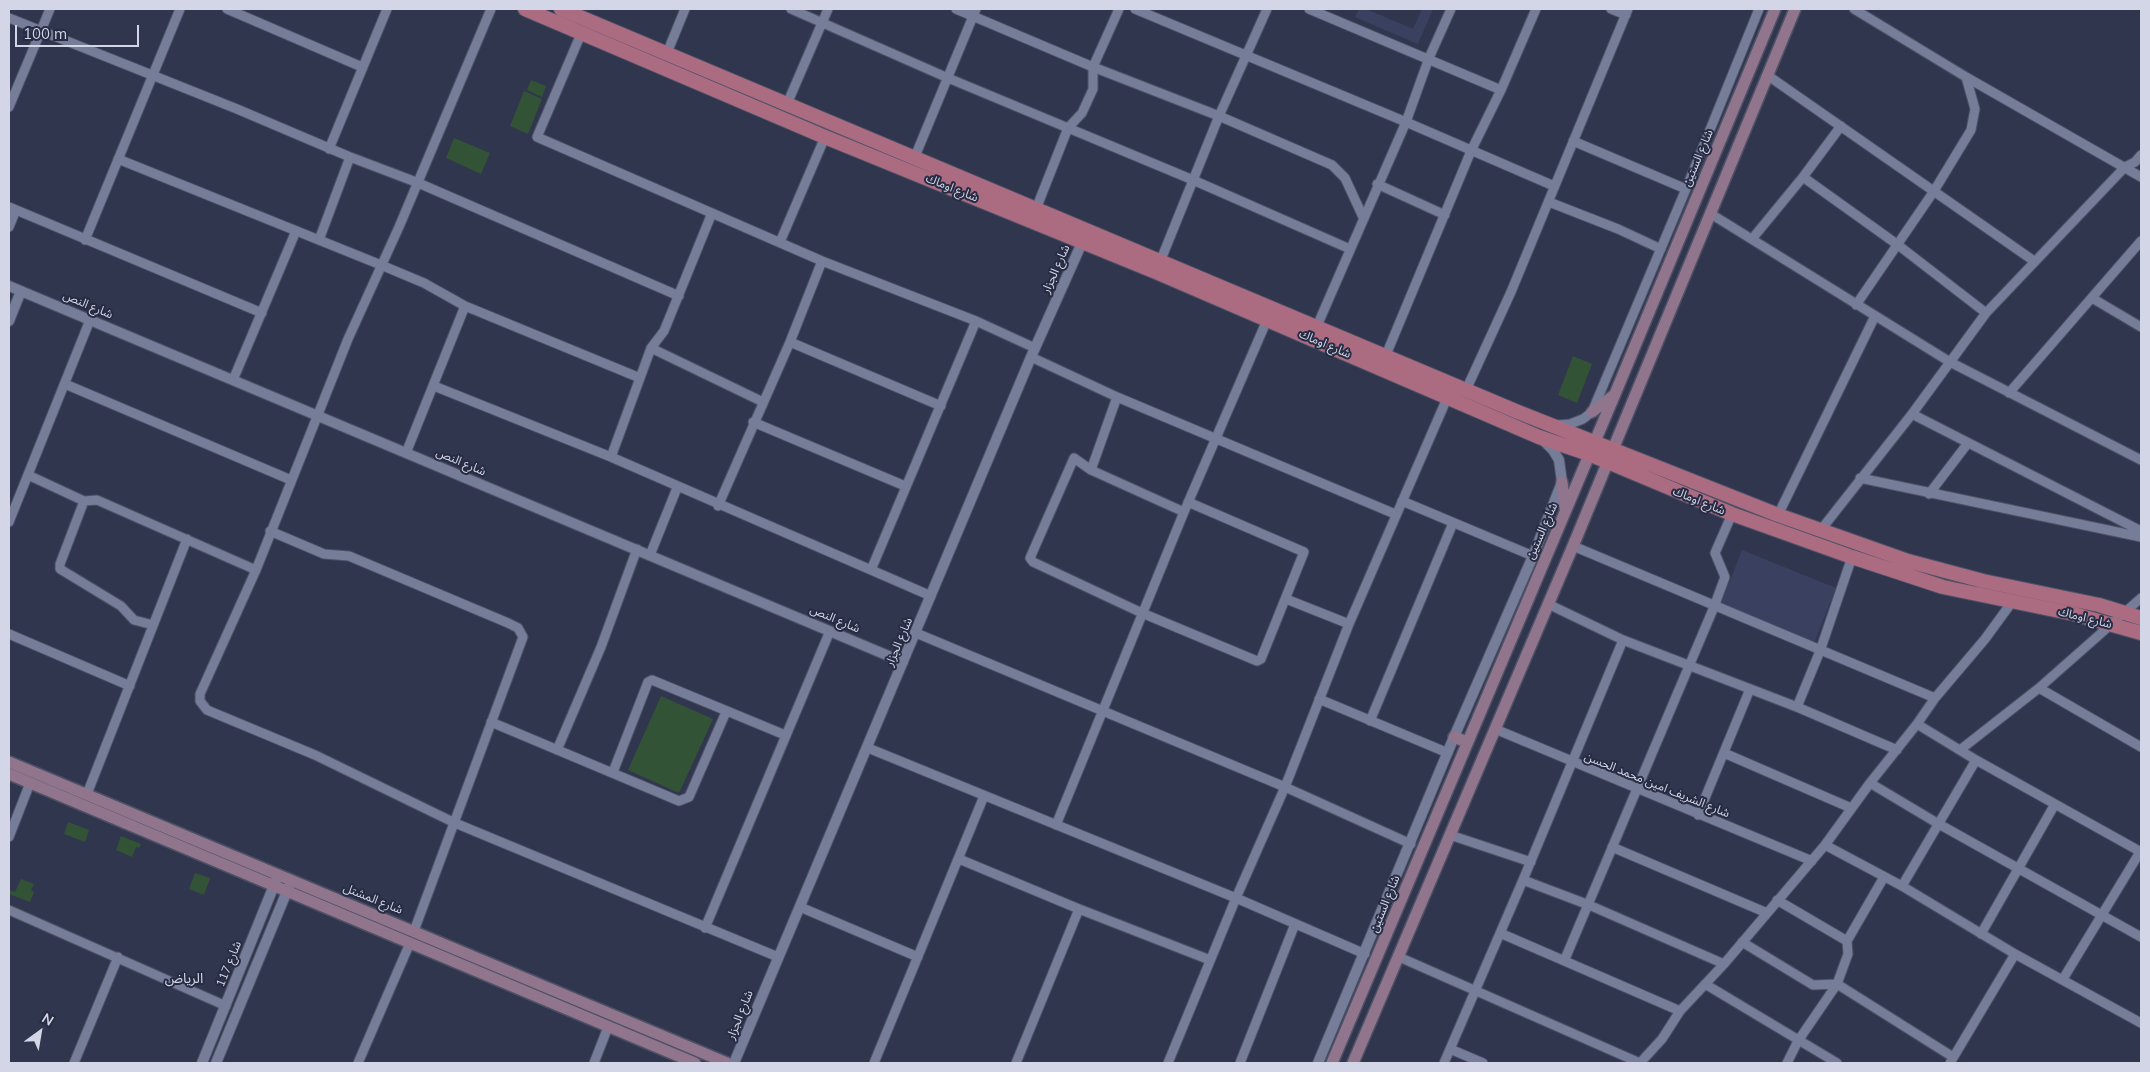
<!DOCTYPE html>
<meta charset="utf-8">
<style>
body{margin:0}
#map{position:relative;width:2150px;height:1072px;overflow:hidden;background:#31364f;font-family:Mulish,sans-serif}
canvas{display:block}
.frame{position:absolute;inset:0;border:10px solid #d2d6e6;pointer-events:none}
.north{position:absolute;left:15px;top:1007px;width:50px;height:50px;-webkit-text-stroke:4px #272c44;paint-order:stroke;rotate:32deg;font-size:14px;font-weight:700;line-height:20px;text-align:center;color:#d2d6e6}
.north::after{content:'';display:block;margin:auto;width:18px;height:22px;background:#d2d6e6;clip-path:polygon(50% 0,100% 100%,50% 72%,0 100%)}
.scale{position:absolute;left:15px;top:25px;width:124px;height:22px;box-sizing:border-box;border:2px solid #d2d6e6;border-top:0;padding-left:6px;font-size:15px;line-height:18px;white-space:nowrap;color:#d2d6e6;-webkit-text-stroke:4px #272c44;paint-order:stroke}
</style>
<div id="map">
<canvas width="2150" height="1072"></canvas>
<div class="frame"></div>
<div class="north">N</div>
<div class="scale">100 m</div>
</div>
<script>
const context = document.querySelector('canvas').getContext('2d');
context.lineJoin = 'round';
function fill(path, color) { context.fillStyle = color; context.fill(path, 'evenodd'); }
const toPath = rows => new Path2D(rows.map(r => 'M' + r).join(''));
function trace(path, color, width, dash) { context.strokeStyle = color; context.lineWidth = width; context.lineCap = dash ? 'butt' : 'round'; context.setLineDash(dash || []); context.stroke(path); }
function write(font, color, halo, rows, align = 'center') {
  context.font = font + ' Mulish,"Noto Sans Arabic",sans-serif'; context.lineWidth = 4; context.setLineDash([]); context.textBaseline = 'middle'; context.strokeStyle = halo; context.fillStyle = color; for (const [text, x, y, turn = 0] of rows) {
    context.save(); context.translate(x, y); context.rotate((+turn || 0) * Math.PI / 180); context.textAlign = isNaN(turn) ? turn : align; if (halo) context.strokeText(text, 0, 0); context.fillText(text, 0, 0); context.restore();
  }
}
fill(toPath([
 [1359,9,1366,9,1413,29,1422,9,1433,9,1418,44,1355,17],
 [1742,550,1836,588,1814,643,1720,606]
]), '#3a405f');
fill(toPath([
 [531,80,546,86,542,97,527,90],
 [524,91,542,99,528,134,510,126],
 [454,138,490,153,481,174,446,158],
 [1573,356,1592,364,1577,403,1558,395],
 [661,696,713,719,679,793,628,770],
 [68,822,89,830,85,842,64,834],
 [121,836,141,844,139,848,136,847,132,857,116,850],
 [195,873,210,878,204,895,189,889],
 [21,879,34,884,31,890,34,892,30,902,9,894,9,890,15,892]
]), '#335337');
const minor = toPath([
 [227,9,362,67],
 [491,9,399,227,348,339,256,570,200,694,200,701,207,710,315,755,455,823,778,957],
 [791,9,948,78,1193,180,1350,249],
 [956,9,1093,67,1219,116,1332,165,1345,178,1363,217],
 [1135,9,1406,122,1554,186],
 [1309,9,1501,90],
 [1611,9,1626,15],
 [1854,9,1966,77,2141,177],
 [9,18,237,109,350,157,416,182,679,296],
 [581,34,537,137,822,261,976,321,1035,348],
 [667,53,685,9],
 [1767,75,2034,261],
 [787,104,828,9],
 [9,107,50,9],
 [1573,141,1686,189],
 [329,149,387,9],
 [118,159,381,265,424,283,465,306,640,378],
 [914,159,976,9],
 [1803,177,1898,245,1986,313],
 [1377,184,1445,215],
 [1549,202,1618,229,1661,249],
 [9,207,262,313],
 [1036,209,1068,128,1082,113,1093,89,1093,67,1119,9],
 [1711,214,1950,362,2141,460],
 [9,227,16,210],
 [1752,239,1803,177,1841,126],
 [85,240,180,9],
 [319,240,350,157],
 [780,242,825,137],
 [1160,262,1219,116,1267,9],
 [2092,298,2141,327],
 [1856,305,1934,191,1971,130,1975,109,1966,77],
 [1317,326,1406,122,1429,58,1451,9],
 [790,342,941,406],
 [651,348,763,402],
 [1386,355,1471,151,1501,90,1536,9],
 [1031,357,1117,397,1395,514],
 [233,380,296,231],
 [65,384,291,480],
 [434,386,611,457,931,596],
 [1466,390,1511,292,1628,9],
 [2009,393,2141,241],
 [1117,397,1091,470,1074,458,1030,558,1033,562,1142,613,1257,661,1261,659,1304,552,1188,502],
 [1912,414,2141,531],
 [753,422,905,486],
 [1557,425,1570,424,1583,419,1592,412,1686,189,1759,9],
 [406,453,465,306],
 [611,457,651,348,664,331,712,213],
 [1091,470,1184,512],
 [28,475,84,501,97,500,256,570],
 [1860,478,2141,537],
 [1929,494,1968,443],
 [84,501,60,564,60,569,121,606,134,620,153,625],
 [1402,501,1533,556],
 [718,506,790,342,822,261],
 [1778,515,1875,316],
 [9,522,90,320],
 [270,531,324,554,349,556,508,623,518,628,523,637,414,931],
 [1820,531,1912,414,1986,313,2125,167,2135,162,2141,155],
 [1573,546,1935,698],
 [650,555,677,488],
 [871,570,976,321],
 [1286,599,1349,624],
 [1548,604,1623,640,1797,707,1897,750],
 [916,633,1285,787,1411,844],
 [9,634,130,686],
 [2039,688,2141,747],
 [1319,699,1448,753],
 [1797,707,1820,651,1852,557],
 [1370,721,1453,523],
 [491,722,679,801,689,797,726,712],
 [1917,724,1976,760,2141,852],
 [1495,729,1812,861],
 [868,748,1236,898,1365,954],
 [557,750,601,647,637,549],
 [1960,750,2039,688,2141,598],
 [1724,753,1851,808],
 [613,772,648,682,652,680,785,735],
 [1870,783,1937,823,2141,937],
 [87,794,187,539],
 [1698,815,1750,689],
 [1056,825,1184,512,1267,320],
 [1450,835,1531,862],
 [9,837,30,783],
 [1825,845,1902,886,2015,954,2141,1023],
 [1612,847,1767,913],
 [959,859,1079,909,1210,960],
 [1523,880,1589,905,1724,964],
 [1902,886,1976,760],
 [1777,900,1847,941],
 [800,907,918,957],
 [9,910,226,1006],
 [705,928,830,631],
 [1500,933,1680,1011],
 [1981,934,2055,804],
 [1742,942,1813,985,1837,984,1848,954,1847,941,1884,877],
 [1399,957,1640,1063],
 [1565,959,1714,607,1725,577,1715,553,1732,514],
 [2063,979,2140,852],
 [1705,984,1837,1063],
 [1450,1049,1483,1063],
 [74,1063,118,957],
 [358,1063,410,943],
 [594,1063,608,1027],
 [874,1063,984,796],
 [1016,1063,1079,909],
 [1168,1063,1236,898,1285,787,1349,624,1448,396],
 [1240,1063,1295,924],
 [1444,1063,1523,880,1623,640],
 [1640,1063,1662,1039,1680,1011,1724,964,1825,845,1870,783,1917,724,1935,698,1985,639,2012,602],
 [1787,1063,1798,1041,1837,984,1953,1057],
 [1950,1063,2015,954]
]);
const tertiary = toPath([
 [9,286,903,662],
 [9,321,21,291],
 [202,1063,277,878],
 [216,1063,290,884],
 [734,1063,1031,357,1085,236],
 [1318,1063,1454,737,1533,556,1562,482,1559,460,1553,450,1542,439]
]);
const secondary = toPath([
 [1592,412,1614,395],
 [1562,482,1565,508],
 [1454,737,1467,742],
 [9,762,727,1063],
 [9,774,695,1063],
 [1332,1063,1615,394,1775,9],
 [1353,1063,1573,546,1795,9]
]);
const primary = toPath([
 [525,9,825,137,1156,272,1539,437,1589,454,1732,514,1852,557,1943,587,2074,614,2141,633],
 [561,9,1518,412,1778,515,1908,561,1983,581,2099,605,2141,618]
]);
trace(minor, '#4d5166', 11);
trace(tertiary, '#4d5166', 12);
trace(secondary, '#4d5166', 14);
trace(primary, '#4d5166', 16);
trace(minor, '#767d99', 9);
trace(tertiary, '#767d99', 10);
trace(secondary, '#91758d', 11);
trace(primary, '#ab6c82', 14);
write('12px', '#d2d6e6', '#272c44', [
 ["شارع الستين",1698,158,-67],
 ["شارع اوماك",952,188,22],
 ["شارع الجزار",1056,269,-66],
 ["شارع النص",88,305,23],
 ["شارع اوماك",1325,344,23],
 ["شارع النص",461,462,23],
 ["شارع اوماك",1699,501,22],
 ["شارع الستين",1542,531,-66],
 ["شارع اوماك",2085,618,14],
 ["شارع النص",835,619,23],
 ["شارع الجزار",899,642,-67],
 ["شارع الشريف امين محمد الحسن",1657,785,22],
 ["شارع المشتل",373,899,22],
 ["شارع الستين",1385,904,-68],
 ["شارع 117",229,964,-68],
 ["شارع الجزار",740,1015,-68]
]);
write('14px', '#d2d6e6', '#272c44', [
 ["الرياض",184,979]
]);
</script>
